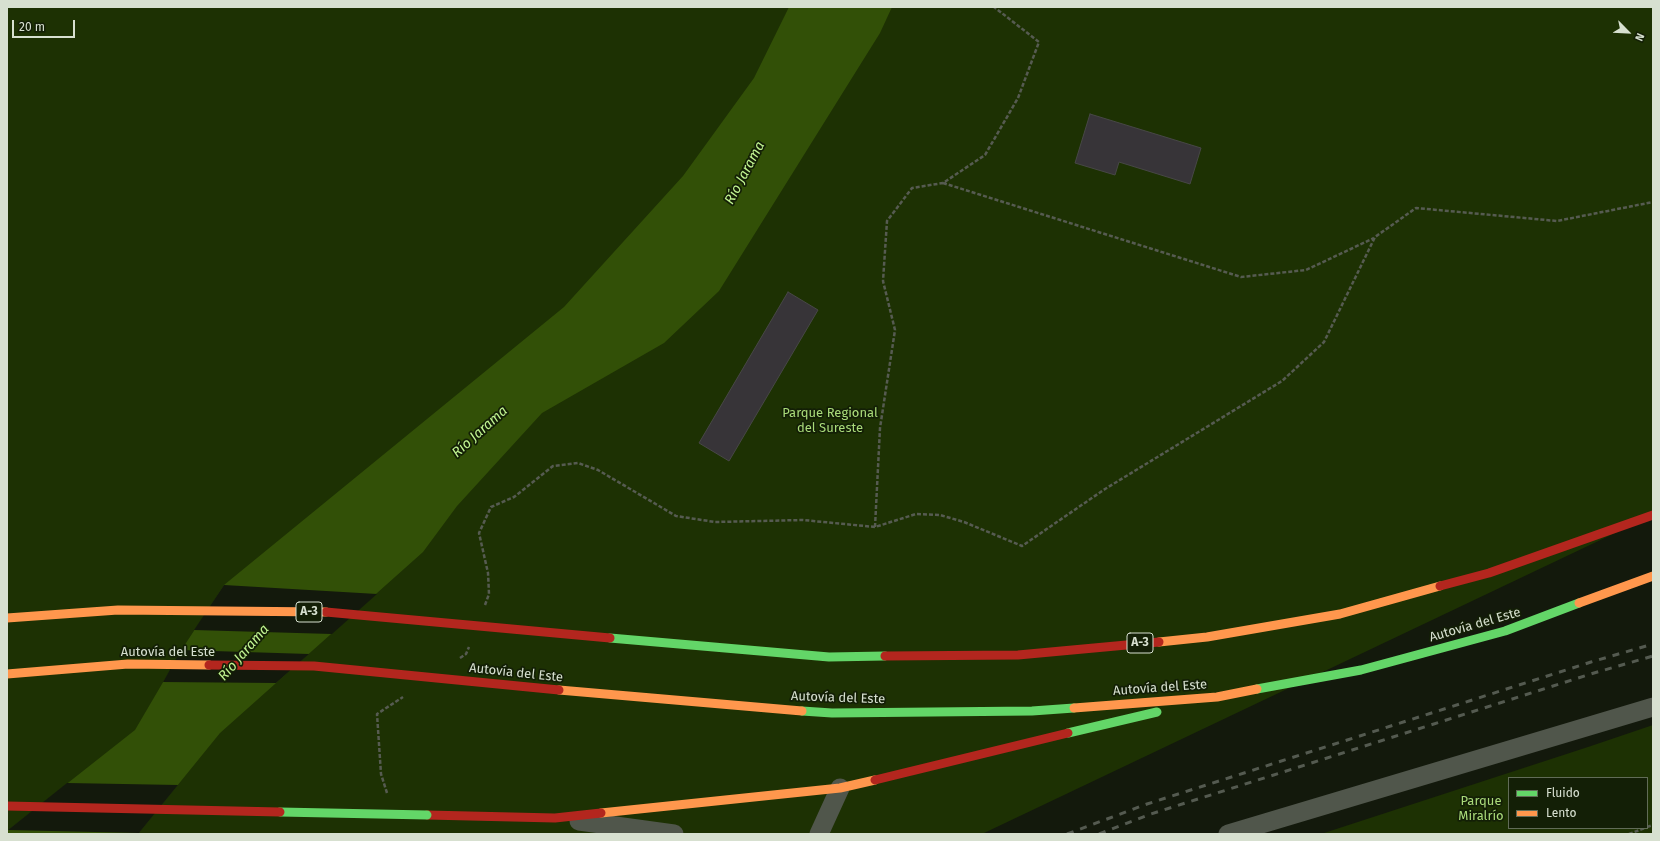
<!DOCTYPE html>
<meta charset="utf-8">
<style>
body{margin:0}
#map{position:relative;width:1660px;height:841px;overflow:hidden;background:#13190c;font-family:"Fira Sans",sans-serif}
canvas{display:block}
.frame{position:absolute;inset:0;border:8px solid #d7e0d0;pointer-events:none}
.legend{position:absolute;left:1508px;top:777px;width:140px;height:52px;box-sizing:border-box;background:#131f06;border:1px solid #616c57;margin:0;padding:5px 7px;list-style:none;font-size:12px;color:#d7e0d0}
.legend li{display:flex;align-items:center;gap:8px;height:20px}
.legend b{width:20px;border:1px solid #616c57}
.north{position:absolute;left:1608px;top:12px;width:40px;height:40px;-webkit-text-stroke:3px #131f06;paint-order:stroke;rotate:114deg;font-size:11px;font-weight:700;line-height:16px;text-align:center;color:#d7e0d0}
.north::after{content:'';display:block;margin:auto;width:14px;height:18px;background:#d7e0d0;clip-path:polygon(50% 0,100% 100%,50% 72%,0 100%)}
.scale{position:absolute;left:12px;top:20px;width:63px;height:18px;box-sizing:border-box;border:2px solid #d7e0d0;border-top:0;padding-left:5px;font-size:12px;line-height:14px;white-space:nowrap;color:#d7e0d0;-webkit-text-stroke:3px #131f06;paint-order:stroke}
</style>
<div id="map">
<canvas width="1660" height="841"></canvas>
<div class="frame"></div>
<ul class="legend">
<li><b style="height:5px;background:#63d668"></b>Fluido</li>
<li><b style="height:5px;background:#ff974d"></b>Lento</li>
</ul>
<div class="north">N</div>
<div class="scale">20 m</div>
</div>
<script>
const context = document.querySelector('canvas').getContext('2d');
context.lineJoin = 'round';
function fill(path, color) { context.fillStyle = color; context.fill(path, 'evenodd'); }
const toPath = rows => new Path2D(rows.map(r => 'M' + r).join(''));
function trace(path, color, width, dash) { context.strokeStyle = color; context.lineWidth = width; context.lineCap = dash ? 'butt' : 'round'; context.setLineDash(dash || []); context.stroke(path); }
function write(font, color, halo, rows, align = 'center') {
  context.font = font + ' "Fira Sans",sans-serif'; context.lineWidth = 3.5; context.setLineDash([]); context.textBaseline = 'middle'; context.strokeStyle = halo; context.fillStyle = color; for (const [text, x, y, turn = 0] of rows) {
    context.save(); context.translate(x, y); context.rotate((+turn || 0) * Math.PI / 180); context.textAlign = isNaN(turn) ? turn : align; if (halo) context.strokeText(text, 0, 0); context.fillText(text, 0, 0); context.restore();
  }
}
fill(toPath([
 [7,7,1653,7,1653,515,982,834,7,834],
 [1653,725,1653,834,1321,834,1588,747],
 [1509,778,1647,778,1647,828,1509,828]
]), '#1d3103');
fill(toPath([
 [789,7,892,7,880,33,719,291,664,343,542,413,457,506,423,552,220,733,138,834,7,834,7,831,135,730,186,643,224,585,564,307,683,176,754,78]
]), '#325007');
fill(toPath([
 [224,585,377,594,332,634,194,630],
 [181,650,309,654,276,683,163,682],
 [67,783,178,785,139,833,8,830]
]), '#13190c');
const building = toPath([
 [1090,114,1201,148,1190,184,1119,162,1115,175,1075,163,1090,114],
 [788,292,818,310,729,461,699,443,788,292]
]);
fill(building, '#373438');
trace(building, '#474746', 1);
trace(toPath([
 [943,183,1241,277,1306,270,1374,238],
 [875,527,880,428,895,330,883,281,887,221,912,188,943,183,985,155,1018,98,1039,42,994,7],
 [485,605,489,594,488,573,479,533,491,507,514,497,553,466,578,463,598,470,676,516,715,522,803,520,875,527,916,514,940,515,964,522,1022,546,1105,489,1282,381,1324,342,1375,237,1416,208,1557,221,1653,202],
 [460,658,466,654,469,647],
 [387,793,381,774,377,714,403,697],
 [1647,827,1653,825],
 [1629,834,1645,828]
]), '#565b51', 2.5, [4, 2]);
trace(toPath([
 [579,821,674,834],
 [819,834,840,788],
 [1228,834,1653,707]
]), '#50564b', 19);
trace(toPath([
 [610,638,829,657,885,656],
 [1257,689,1361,670,1505,631,1579,603],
 [802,711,832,713,1032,711,1074,708],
 [1068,733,1157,712]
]), '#63d668', 9);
trace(toPath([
 [1579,603,1653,576],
 [1159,642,1207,637,1340,614,1440,586],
 [559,690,802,711],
 [1074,708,1217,697,1257,689],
 [601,813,840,788,875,780]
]), '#ff974d', 9);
trace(toPath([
 [1440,586,1489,573,1653,515],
 [885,656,1018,655,1159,642],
 [875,780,1068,733],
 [427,815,555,818,601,813]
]), '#b3261e', 9);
trace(toPath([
 [1067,834,1147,804,1591,662,1653,644],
 [1099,834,1151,814,1594,673,1653,656]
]), '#545a50', 3, [7, 7]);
trace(toPath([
 [280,812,427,815]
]), '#63d668', 9);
trace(toPath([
 [7,618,118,610,326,612],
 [7,674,128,664,209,665]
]), '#ff974d', 9);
trace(toPath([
 [326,612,610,638],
 [209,665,314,666,559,690],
 [7,806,280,812]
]), '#b3261e', 9);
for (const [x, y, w] of [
 [309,612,26],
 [1140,643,26]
]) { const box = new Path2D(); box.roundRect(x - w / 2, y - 10, w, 20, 3); context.fillStyle = '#131f06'; context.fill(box); trace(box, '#d7e0d0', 1); }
write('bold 12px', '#d7e0d0', null, [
 ["A-3",309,612],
 ["A-3",1140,643]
]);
write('13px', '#aadb7a', '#131f06', [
 ["Parque Regional",830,413],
 ["del Sureste",830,428],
 ["Parque",1481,801],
 ["Miralrío",1481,816]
]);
write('13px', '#d7e0d0', '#131f06', [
 ["Autovía del Este",1475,625,-16],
 ["Autovía del Este",168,652],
 ["Autovía del Este",516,673,6],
 ["Autovía del Este",1160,688,-4],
 ["Autovía del Este",838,698,2]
]);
write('italic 14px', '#c2f592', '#131f06', [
 ["Río Jarama",745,173,-62],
 ["Río Jarama",480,432,-42],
 ["Río Jarama",244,653,-49]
]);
</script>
